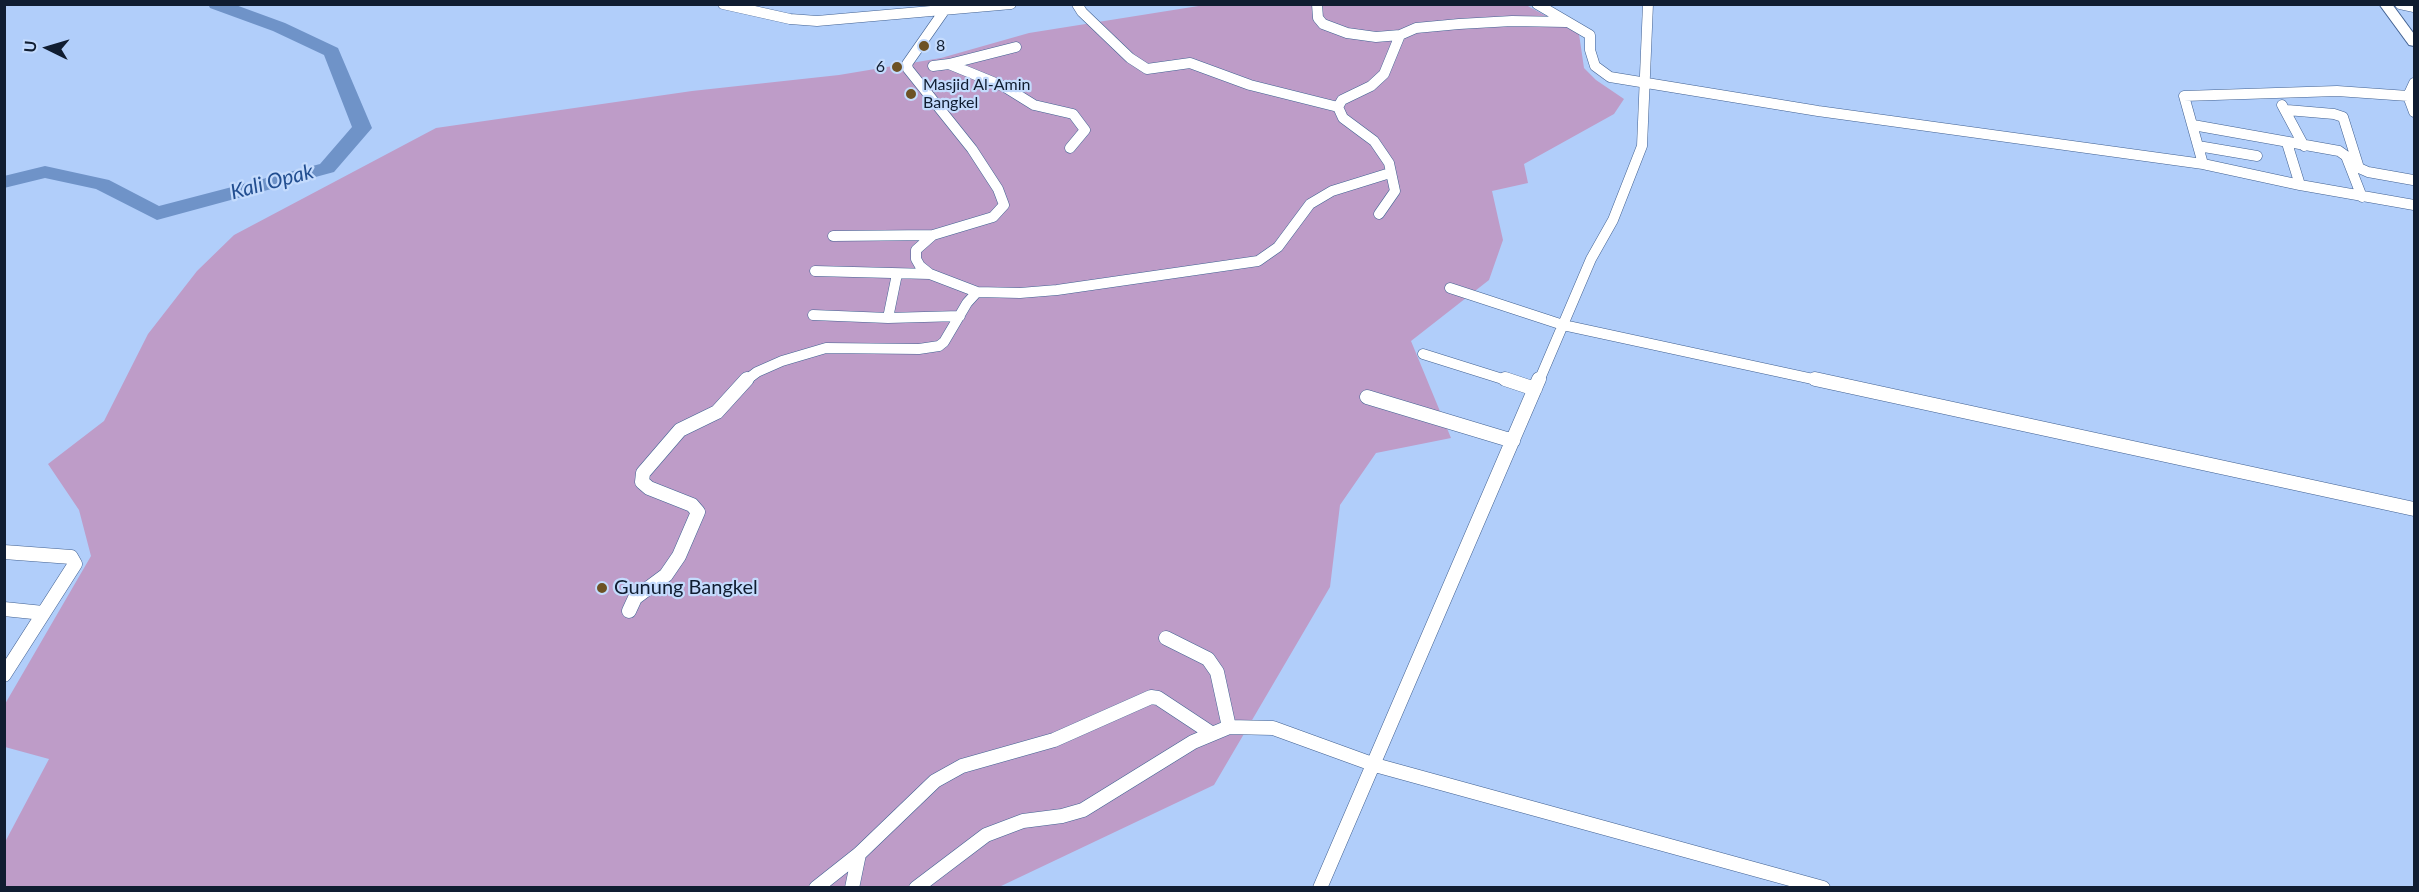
<!DOCTYPE html>
<style>
body{margin:0}
#map{position:relative;width:2419px;height:892px;overflow:hidden;background:#b1cefa;font-family:Lato,sans-serif}
canvas{display:block}
.frame{position:absolute;inset:0;border:6px solid #101d31;pointer-events:none}
.north{position:absolute;left:18px;top:18px;width:60px;height:60px;-webkit-text-stroke:4px #c4dbfd;paint-order:stroke;rotate:275deg;font-size:16px;font-weight:700;line-height:24px;text-align:center;color:#101d31}
.north::after{content:'';display:block;margin:auto;width:21px;height:27px;background:#101d31;clip-path:polygon(50% 0,100% 100%,50% 72%,0 100%)}
</style>
<div id="map">
<canvas width="2419" height="892"></canvas>
<div class="frame"></div>
<div class="north">U</div>
</div>
<script>
const context = document.querySelector('canvas').getContext('2d');
context.lineJoin = 'round';
function fill(path, color) { context.fillStyle = color; context.fill(path, 'evenodd'); }
const toPath = rows => new Path2D(rows.map(r => 'M' + r).join(''));
function trace(path, color, width, dash) { context.strokeStyle = color; context.lineWidth = width; context.lineCap = dash ? 'butt' : 'round'; context.setLineDash(dash || []); context.stroke(path); }
function write(font, color, halo, rows, align = 'center') {
  context.font = font + ' Lato,sans-serif'; context.lineWidth = 4.5; context.setLineDash([]); context.textBaseline = 'middle'; context.strokeStyle = halo; context.fillStyle = color; for (const [text, x, y, turn = 0] of rows) {
    context.save(); context.translate(x, y); context.rotate((+turn || 0) * Math.PI / 180); context.textAlign = isNaN(turn) ? turn : align; if (halo) context.strokeText(text, 0, 0); context.fillText(text, 0, 0); context.restore();
  }
}
fill(toPath([
 [1211,4,1526,5,1579,34,1584,68,1596,80,1624,99,1614,114,1524,164,1528,183,1492,191,1503,240,1489,280,1411,341,1451,438,1376,453,1340,505,1330,587,1214,785,999,887,5,888,4,844,49,759,5,747,5,704,91,556,79,510,48,464,104,421,148,334,197,271,234,235,436,128,692,91,839,75,941,58,1029,33]
]), '#be9cc8');
fill(toPath([
 [208,4,233,4,285,23,338,48,372,128,334,172,157,220,96,189,45,178,4,188,4,176,45,166,109,180,159,206,320,164,352,127,324,55,273,31,210,8,208,4]
]), '#6f93c8');
const streetFar1 = toPath([
 [723,4,790,19,817,21,1011,4],
 [1077,4,1082,12,1130,58,1147,69,1190,63,1250,85,1338,107],
 [1317,4,1318,18,1323,24,1347,33,1376,37,1400,35,1416,28,1459,24,1512,21,1566,22],
 [1537,4,1590,35,1590,50,1595,66,1610,77,1818,111,2203,164,2300,185,2414,205],
 [2400,4,2414,7],
 [944,11,907,64,908,69,972,149,998,189,1004,205,993,217,933,235,916,250,916,259,920,266,930,274,977,292,1020,293,1057,290,1258,261,1278,247,1310,204,1332,191,1390,173],
 [949,64,1016,47],
 [933,66,949,64,1005,87,1034,105,1073,114,1085,130,1070,148],
 [2408,96,2414,112],
 [2282,105,2304,146],
 [2287,110,2334,114,2343,117,2359,168,2368,172,2413,180],
 [2193,125,2339,151,2346,156,2362,197],
 [2287,143,2300,185],
 [2198,146,2257,156],
 [2203,164,2184,96,2337,91,2408,96,2414,83],
 [1379,214,1395,191,1389,163,1374,141,1343,118,1338,107,1342,100,1371,86,1384,74,1400,35],
 [833,236,933,235],
 [815,271,930,274],
 [1450,288,1563,325,1822,381],
 [813,315,888,318,960,316],
 [888,318,897,274],
 [1423,354,1509,381],
 [745,381,757,372,782,361,826,348,919,349,939,346,944,342,967,303,977,292],
 [1539,381,1591,259,1613,220,1642,146,1648,4]
]);
const street = toPath([
 [1505,379,1535,389],
 [1815,379,2414,509],
 [1367,397,1513,441],
 [4,552,71,557,75,564,4,675],
 [4,609,43,613],
 [629,611,635,598,666,575,679,556,698,512,692,505,649,488,642,482,643,473,680,430,717,412,747,379],
 [1166,638,1208,659,1217,672,1229,727,1273,728,1375,765,1823,888],
 [816,888,859,854,935,781,962,766,1054,740,1151,697,1158,698,1211,733],
 [852,888,859,854],
 [916,888,986,835,1023,821,1062,816,1083,810,1193,742,1229,727],
 [1320,888,1539,379]
]);
const secondary = toPath([
 [2379,4,2392,4,2414,34,2414,46,2409,45,2379,4]
]);
trace(streetFar1, '#416192', 11);
trace(street, '#416192', 15);
trace(secondary, '#416192', 2);
trace(streetFar1, '#fff', 10);
trace(street, '#fff', 14);
fill(secondary, '#fff');
for (const [x, y, r, color] of [
 [924,46,6,"#6d5224"],
 [897,67,6,"#6d5224"],
 [911,94,6,"#6d5224"],
 [602,588,6,"#6d5224"]
]) { const dot = new Path2D(); dot.arc(x, y, r, 0, 2 * Math.PI); context.fillStyle = color; context.fill(dot); trace(dot, '#c4dbfd', 2); }
write('16px', '#101d31', '#c4dbfd', [
 ["8",936,46],
 ["6",885,67,"right"],
 ["Masjid Al-Amin",923,85],
 ["Bangkel",923,103]
], 'left');
write('20px', '#101d31', '#c4dbfd', [
 ["Gunung Bangkel",614,588]
], 'left');
write('italic 21px', '#224e90', '#c4dbfd', [
 ["Kali Opak",272,182,-15]
]);
</script>
